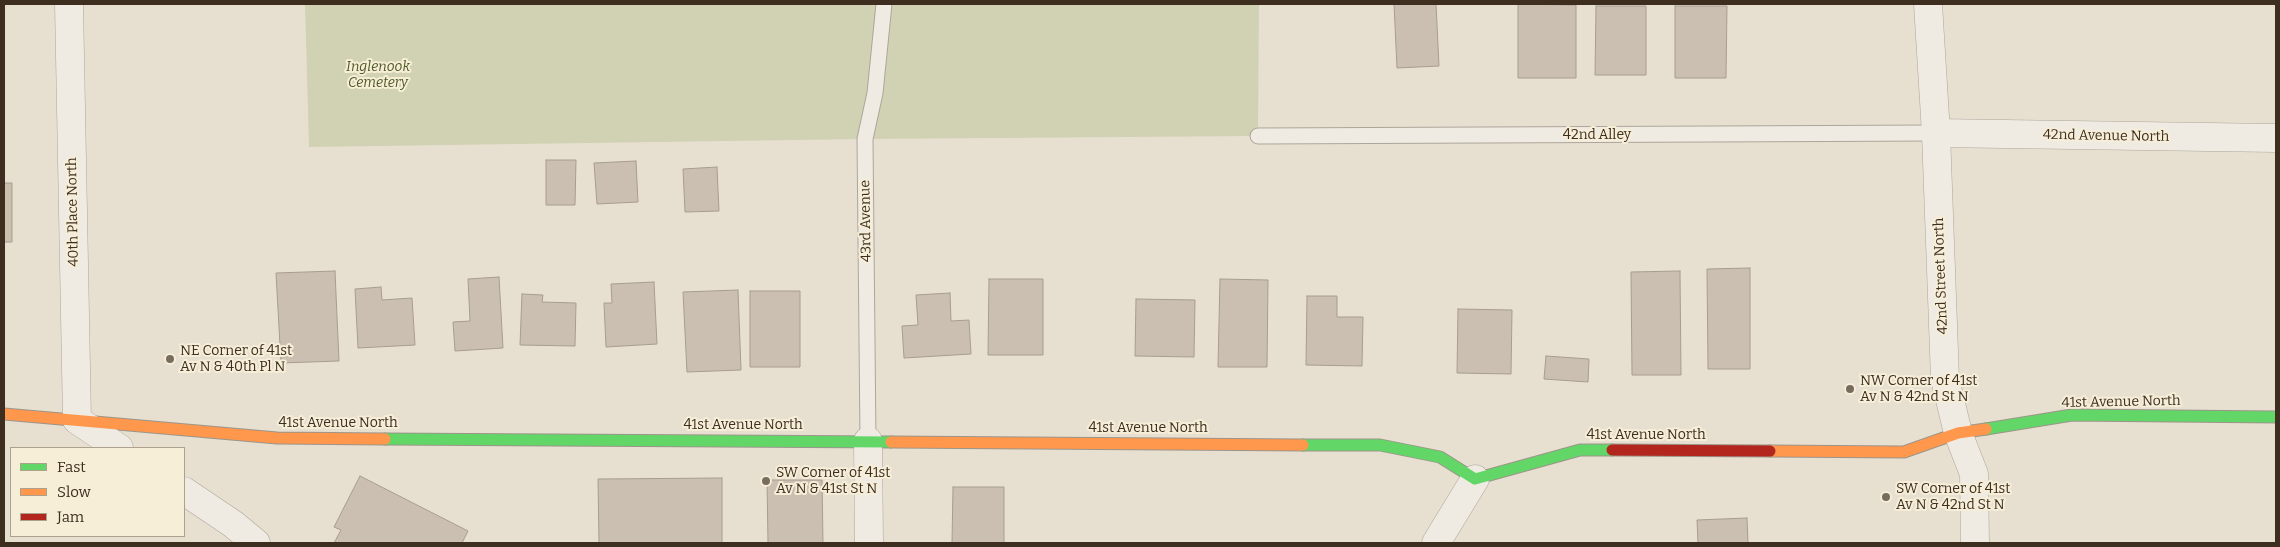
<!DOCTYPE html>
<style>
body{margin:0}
#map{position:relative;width:2280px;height:547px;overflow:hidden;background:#e7e0d1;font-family:Bitter,serif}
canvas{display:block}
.frame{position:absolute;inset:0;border:5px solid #3d2e20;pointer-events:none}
.legend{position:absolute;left:10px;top:447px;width:175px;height:90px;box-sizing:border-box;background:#f7eed8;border:1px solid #ada18e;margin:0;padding:6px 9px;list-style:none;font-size:15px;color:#3d2e20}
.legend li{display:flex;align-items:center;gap:10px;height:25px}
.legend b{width:25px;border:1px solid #ada18e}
</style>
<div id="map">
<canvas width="2280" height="547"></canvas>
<div class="frame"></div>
<ul class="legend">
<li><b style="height:6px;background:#63d668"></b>Fast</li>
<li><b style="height:6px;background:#ff974d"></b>Slow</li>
<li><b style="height:6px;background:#b3261e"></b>Jam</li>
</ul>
</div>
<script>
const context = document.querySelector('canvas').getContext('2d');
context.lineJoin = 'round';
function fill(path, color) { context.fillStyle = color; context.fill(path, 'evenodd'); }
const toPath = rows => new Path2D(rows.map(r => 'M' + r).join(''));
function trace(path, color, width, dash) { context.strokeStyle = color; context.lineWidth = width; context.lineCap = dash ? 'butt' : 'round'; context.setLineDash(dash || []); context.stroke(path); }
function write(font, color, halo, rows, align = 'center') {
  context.font = font + ' Bitter,serif'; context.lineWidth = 4; context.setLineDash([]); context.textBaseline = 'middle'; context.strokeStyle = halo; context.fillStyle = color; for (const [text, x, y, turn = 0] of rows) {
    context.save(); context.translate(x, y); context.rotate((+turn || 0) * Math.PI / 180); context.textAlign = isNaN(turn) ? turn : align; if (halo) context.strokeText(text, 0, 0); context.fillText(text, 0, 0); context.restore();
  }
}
fill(toPath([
 [305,4,1259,4,1258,136,865,139,309,147]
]), '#d1d1b3');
const building = toPath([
 [1394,4,1436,4,1439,66,1397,68,1394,4],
 [1518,4,1576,5,1576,78,1518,78,1518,4],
 [1596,6,1646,6,1646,75,1595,75,1596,6],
 [1675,6,1727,6,1726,78,1675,78,1675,6],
 [546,160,576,160,575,205,546,205,546,160],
 [636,161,638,202,597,204,594,163,636,161],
 [717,167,719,211,685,212,683,169,717,167],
 [4,183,12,183,12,242,4,242,4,183],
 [1750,268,1750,369,1708,369,1707,269,1750,268],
 [335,271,339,361,281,363,276,273,335,271],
 [1680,271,1681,375,1632,375,1631,272,1680,271],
 [499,277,503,348,455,351,453,322,470,321,468,279,499,277],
 [989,279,1043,279,1043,355,988,355,989,279],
 [1220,279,1268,280,1267,367,1218,367,1220,279],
 [654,282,657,344,606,347,604,303,612,303,611,284,654,282],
 [381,287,382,300,412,298,415,345,358,348,355,289,381,287],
 [738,290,741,370,687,372,683,292,738,290],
 [750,291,800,291,800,367,750,367,750,291],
 [950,293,951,321,969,320,971,354,904,358,902,326,918,325,916,295,950,293],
 [522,294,543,295,542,302,576,303,575,346,520,345,522,294],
 [1307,296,1337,296,1337,317,1363,317,1362,366,1306,365,1307,296],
 [1136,299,1195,300,1194,357,1135,356,1136,299],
 [1458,309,1512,310,1511,374,1457,373,1458,309],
 [1546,356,1589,359,1588,382,1544,379,1546,356],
 [360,476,468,531,462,543,334,543,341,530,334,527,360,476],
 [722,478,722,543,599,543,598,479,722,478],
 [767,480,822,480,823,543,768,543,767,480],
 [953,487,1004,487,1004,543,952,543,953,487],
 [1747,518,1748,543,1698,543,1697,520,1747,518]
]);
fill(building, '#cbbfb2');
trace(building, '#a89c90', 1);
const lane = toPath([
 [1258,136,1936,133],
 [868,441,865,139,875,93,884,4]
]);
const street = toPath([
 [69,4,77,420,119,448],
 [1928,4,1936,133,1945,379,1958,433,1974,474,1975,543],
 [1936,133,2276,138],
 [868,441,869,543],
 [184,491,233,524,256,543],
 [1436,543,1475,479]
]);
const fast = toPath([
 [1986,429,2072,415,2276,417],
 [385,439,891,442],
 [1303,445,1380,445,1440,457,1475,479,1580,450,1612,450]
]);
const slow = toPath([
 [4,414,277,438,385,439],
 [891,442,1303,445],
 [1770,451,1904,452,1958,433,1986,429]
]);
const jam = toPath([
 [1612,450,1770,451]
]);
trace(lane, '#ada599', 17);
trace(street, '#ada599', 29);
trace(fast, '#9c958a', 13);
trace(slow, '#9c958a', 13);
trace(jam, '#9c958a', 13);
trace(lane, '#efebe3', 15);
trace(street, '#efebe3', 28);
trace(fast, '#63d668', 11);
trace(slow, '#ff974d', 11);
trace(jam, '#b3261e', 11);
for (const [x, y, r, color] of [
 [170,359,5,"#786c5e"],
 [1850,389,5,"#786c5e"],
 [766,481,5,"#786c5e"],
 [1886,497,5,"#786c5e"]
]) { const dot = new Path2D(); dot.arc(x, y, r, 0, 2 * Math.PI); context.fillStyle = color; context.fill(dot); trace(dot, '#f7eed8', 2); }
write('italic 14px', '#4d5a26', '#f7eed8', [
 ["Inglenook",378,67],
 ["Cemetery",378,83]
]);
write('14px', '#3d2e20', '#f7eed8', [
 ["42nd Alley",1597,135],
 ["42nd Avenue North",2106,136,1],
 ["40th Place North",73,212,-91],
 ["43rd Avenue",866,221,-91],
 ["42nd Street North",1941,276,-92],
 ["41st Avenue North",2121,402,-1],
 ["41st Avenue North",338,423],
 ["41st Avenue North",743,425],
 ["41st Avenue North",1148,428],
 ["41st Avenue North",1646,435]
]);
write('14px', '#3d2e20', '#f7eed8', [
 ["NE Corner of 41st",180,351],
 ["Av N & 40th Pl N",180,367],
 ["NW Corner of 41st",1860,381],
 ["Av N & 42nd St N",1860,397],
 ["SW Corner of 41st",776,473],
 ["Av N & 41st St N",776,489],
 ["SW Corner of 41st",1896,489],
 ["Av N & 42nd St N",1896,505]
], 'left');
</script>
